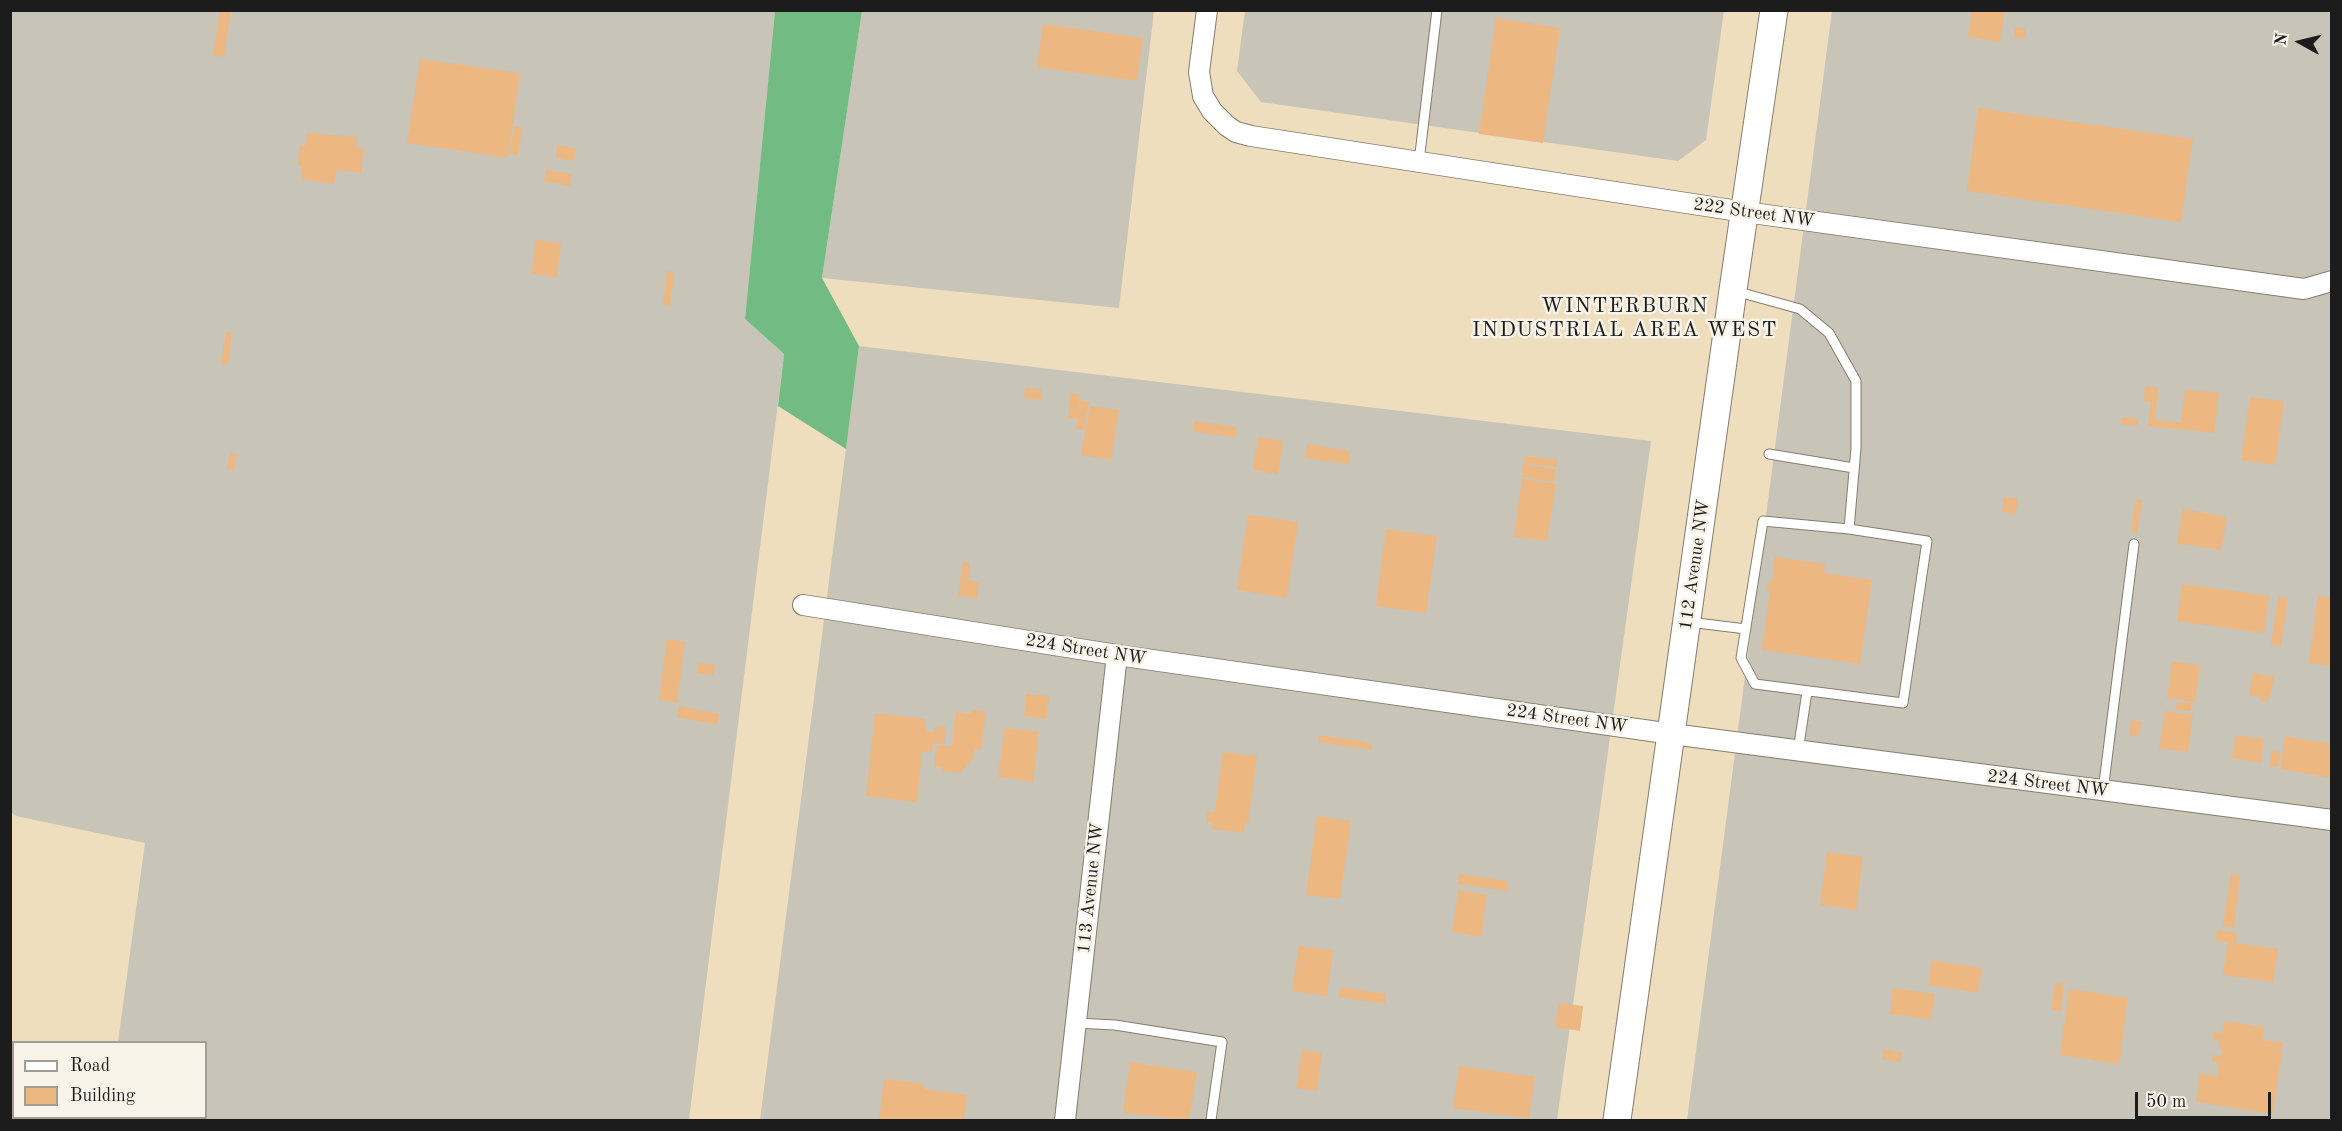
<!DOCTYPE html>
<html>
<head>
<meta charset="utf-8">
<style>
  body { margin:0 }
  #map { position:relative; width:2342px; height:1131px; overflow:hidden; background:#eedebe; font-family:"Old Standard TT",serif }
  canvas { display:block }
  .frame { position:absolute; inset:0; border:12px solid #1c1c1c; pointer-events:none }
  .legend { position:absolute; left:12px; top:1041px; width:195px; height:78px; box-sizing:border-box; background:#f7f3e8; border:2px solid #9f9d96; margin:0; padding:8px 10px; list-style:none; font-size:18px; color:#1c1c1c }
  .legend li { display:flex; align-items:center; gap:12px; height:30px }
  .legend b { width:30px; border:2px solid #9f9d96 }
  .north { position:absolute; left:2270px; top:12px; width:60px; height:60px; -webkit-text-stroke:4px #f7f3e8; paint-order:stroke; rotate:278deg; font-size:16px; font-weight:700; line-height:24px; text-align:center; color:#1c1c1c }
  .north::after { content:''; display:block; margin:auto; width:21px; height:27px; background:#1c1c1c; clip-path:polygon(50% 0,100% 100%,50% 72%,0 100%) }
  .scale { position:absolute; left:2135px; top:1092px; width:136px; height:27px; box-sizing:border-box; border:3px solid #1c1c1c; border-top:0; padding-left:8px; font-size:18px; line-height:21px; white-space:nowrap; color:#1c1c1c; -webkit-text-stroke:4px #f7f3e8; paint-order:stroke }
</style>
</head>
<body>
<div id="map">
<canvas width="2342" height="1131"></canvas>
<div class="frame"></div>
<ul class="legend">
<li><b style="height:8px;background:#fff"></b>Road</li>
<li><b style="height:16px;background:#edb781"></b>Building</li>
</ul>
<div class="north">N</div>
<div class="scale">50 m</div>
</div>
<script>
const c = document.querySelector('canvas').getContext('2d');
c.lineJoin = 'round';
function fillPath(path, color) {
  c.fillStyle = color;
  c.fill(path, 'evenodd');
}
function poly(rows) {
  const path = new Path2D();
  for (const r of rows) {
    if (r.length === 3) {
      path.moveTo(r[0] + r[2], r[1]);
      path.arc(r[0], r[1], r[2], 0, 2 * Math.PI);
      continue;
    }
    path.moveTo(r[0], r[1]);
    for (let i = 2; i < r.length; i += 2) path.lineTo(r[i], r[i + 1]);
  }
  return path;
}
function stroke(path, color, width, dash) {
  c.strokeStyle = color;
  c.lineWidth = width;
  c.lineCap = dash ? 'butt' : 'round';
  c.setLineDash(dash || []);
  c.stroke(path);
}
function write(font, color, halo, rows, align = 'center') {
  c.font = font + ' "Old Standard TT",serif';
  c.lineWidth = 5;
  c.setLineDash([]);
  c.textBaseline = 'middle';
  c.strokeStyle = halo;
  c.fillStyle = color;
  for (const [text, x, y, turn = 0] of rows) {
    c.save();
    c.translate(x, y);
    c.rotate((+turn || 0) * Math.PI / 180);
    c.textAlign = isNaN(turn) ? turn : align;
    if (halo) c.strokeText(text, 0, 0);
    c.fillText(text, 0, 0);
    c.restore();
  }
}
const industrial = poly([
  [11,11,775,11,745,319,784,354,689,1120,108,1120,108,1118,206,1118,206,1042,118,1042,145,843,16,816,11,812],
  [862,11,1154,11,1119,308,822,278],
  [1245,11,1724,11,1706,140,1678,161,1261,102,1237,71],
  [1832,11,2331,11,2331,1120,1687,1120],
  [859,346,1651,441,1557,1120,760,1120]
]);
const forest = poly([
  [775,11,862,11,822,278,859,346,846,449,778,406,784,354,745,319]
]);
const building = poly([
  [220,10,231,10,224,57,213,55],
  [1972,10,2005,10,2000,42,1968,37],
  [1496,18,1560,28,1543,143,1479,134],
  [1043,24,1143,38,1137,81,1037,67],
  [2020,33,6],
  [420,59,520,73,508,158,407,143],
  [1978,108,2193,139,2181,222,1967,191],
  [514,126,522,128,518,155,510,154],
  [307,133,357,137,356,147,364,148,361,173,336,170,334,184,301,179,302,166,298,165,300,145,306,146],
  [557,145,576,148,574,161,556,158],
  [546,170,572,174,570,186,544,181],
  [536,240,561,243,557,277,531,274],
  [667,271,674,272,670,306,663,305],
  [226,332,232,332,228,365,221,364],
  [2145,386,2158,388,2155,420,2181,423,2185,390,2219,393,2214,433,2148,426,2151,402,2144,402],
  [1025,388,1041,389,1041,400,1024,398],
  [1071,393,1080,394,1077,419,1068,418],
  [2250,397,2284,401,2275,465,2241,460],
  [1080,400,1089,402,1084,430,1076,429],
  [1090,406,1119,410,1111,460,1081,455],
  [2122,417,2138,419,2138,426,2121,424],
  [1194,421,1236,427,1235,437,1193,432],
  [1258,437,1283,441,1278,474,1253,470],
  [1307,444,1350,451,1349,464,1305,458],
  [230,453,237,454,234,470,227,469],
  [1525,456,1557,460,1557,467,1524,463],
  [1523,464,1556,469,1554,482,1522,477],
  [1522,479,1556,484,1547,541,1514,537],
  [2004,497,2018,499,2015,515,2002,511],
  [2136,499,2142,500,2137,533,2131,532],
  [2183,509,2227,517,2221,550,2177,543],
  [1248,515,1298,522,1287,598,1237,590],
  [1386,529,1437,536,1426,613,1376,606],
  [1775,557,1825,564,1824,573,1872,580,1860,664,1762,650,1770,591,1767,591,1769,581,1772,581],
  [963,562,970,563,968,580,979,582,977,598,958,596],
  [2182,584,2269,596,2264,633,2177,621],
  [2318,596,2332,598,2332,666,2309,663],
  [2278,597,2288,598,2281,646,2271,645],
  [667,639,685,642,677,703,659,700],
  [2172,661,2200,665,2195,702,2167,698],
  [698,663,715,665,714,675,697,673],
  [2253,673,2274,677,2270,698,2268,698,2268,702,2260,701,2261,697,2249,695],
  [1026,694,1049,696,1046,719,1024,716],
  [2177,702,2191,703,2191,711,2176,710],
  [679,706,719,714,717,725,677,717],
  [972,710,986,712,981,750,974,749,973,759,960,773,941,771,941,767,934,766,937,746,952,746,956,712,971,714],
  [2165,711,2193,715,2188,752,2159,748],
  [875,713,926,719,925,731,935,732,935,726,946,727,944,744,933,743,932,752,922,751,917,802,866,796],
  [2131,720,2141,722,2139,736,2129,735],
  [1005,728,1039,732,1033,782,998,777],
  [1319,735,1363,741,1363,743,1372,744,1371,750,1318,742],
  [2236,735,2264,739,2261,763,2232,758],
  [2285,736,2332,744,2332,778,2280,769],
  [2272,751,2280,752,2278,767,2270,766],
  [1223,752,1257,756,1248,823,1245,823,1244,833,1212,829,1213,823,1206,822,1208,811,1215,812],
  [1317,816,1351,821,1340,899,1306,895],
  [1827,852,1863,857,1856,910,1820,905],
  [1459,874,1508,881,1507,891,1457,884],
  [2231,874,2240,875,2234,928,2223,926],
  [1458,890,1487,895,1481,937,1452,932],
  [2217,930,2237,933,2236,943,2278,949,2273,982,2223,975,2228,942,2216,941],
  [1299,946,1333,950,1327,996,1292,991],
  [1932,960,1982,968,1978,993,1928,985],
  [2055,983,2064,984,2061,1011,2051,1010],
  [1341,987,1386,994,1385,1004,1339,997],
  [1893,988,1935,994,1931,1019,1890,1014],
  [2069,989,2128,998,2119,1064,2060,1055],
  [1559,1003,1583,1006,1580,1031,1555,1027],
  [2225,1021,2264,1027,2263,1040,2283,1043,2273,1114,2196,1102,2200,1073,2217,1076,2219,1063,2212,1062,2213,1055,2221,1056,2222,1049,2219,1049,2220,1041,2213,1040,2214,1032,2223,1033],
  [1884,1049,1902,1053,1900,1062,1882,1059],
  [1302,1050,1322,1053,1317,1091,1296,1088],
  [1130,1062,1197,1072,1189,1120,1123,1113],
  [1459,1066,1535,1077,1529,1118,1453,1108],
  [884,1079,924,1084,924,1089,967,1095,964,1120,879,1120]
]);
const lane = poly([
  [1419,162,1437,10],
  [1735,291,1800,309,1829,333,1856,381,1856,448,1849,529,1763,521,1741,658,1755,684,1903,703,1927,541,1849,529],
  [1769,454,1854,468],
  [1689,622,1746,629],
  [1798,751,1807,692],
  [2103,791,2134,544],
  [1076,1023,1115,1025,1222,1042,1211,1120]
]);
const street = poly([
  [1207,10,1199,72,1203,96,1212,111,1227,126,1236,132,1251,136,1745,212,2304,289,2332,281],
  [803,605,1117,655,1672,734,2332,820],
  [1065,1120,1117,655]
]);
const secondary = poly([
  [1617,1120,1733,290,1774,10]
]);
const streetNames = [
  ["222 Street NW",1754,213,8],
  ["112 Avenue NW",1695,565,-82],
  ["224 Street NW",1086,650,9],
  ["224 Street NW",1567,719,8],
  ["224 Street NW",2048,784,7],
  ["113 Avenue NW",1091,888,-84]
];
const quarterNames = [
  ["WINTERBURN",1625,306],
  ["INDUSTRIAL AREA WEST",1625,330]
];
fillPath(industrial, '#c8c4b8');
fillPath(forest, '#72bc84');
fillPath(building, '#edb781');
stroke(lane, '#857d6d', 11);
stroke(street, '#857d6d', 22);
stroke(secondary, '#857d6d', 29);
stroke(lane, '#fff', 9);
stroke(street, '#fff', 20);
stroke(secondary, '#fff', 27);
write('18px', '#1c1c1c', '#f7f3e8', streetNames);
c.letterSpacing = '1.5px';
write('21px', '#1c1c1c', '#f7f3e8', quarterNames);
c.letterSpacing = '0px';
</script>
</body>
</html>
